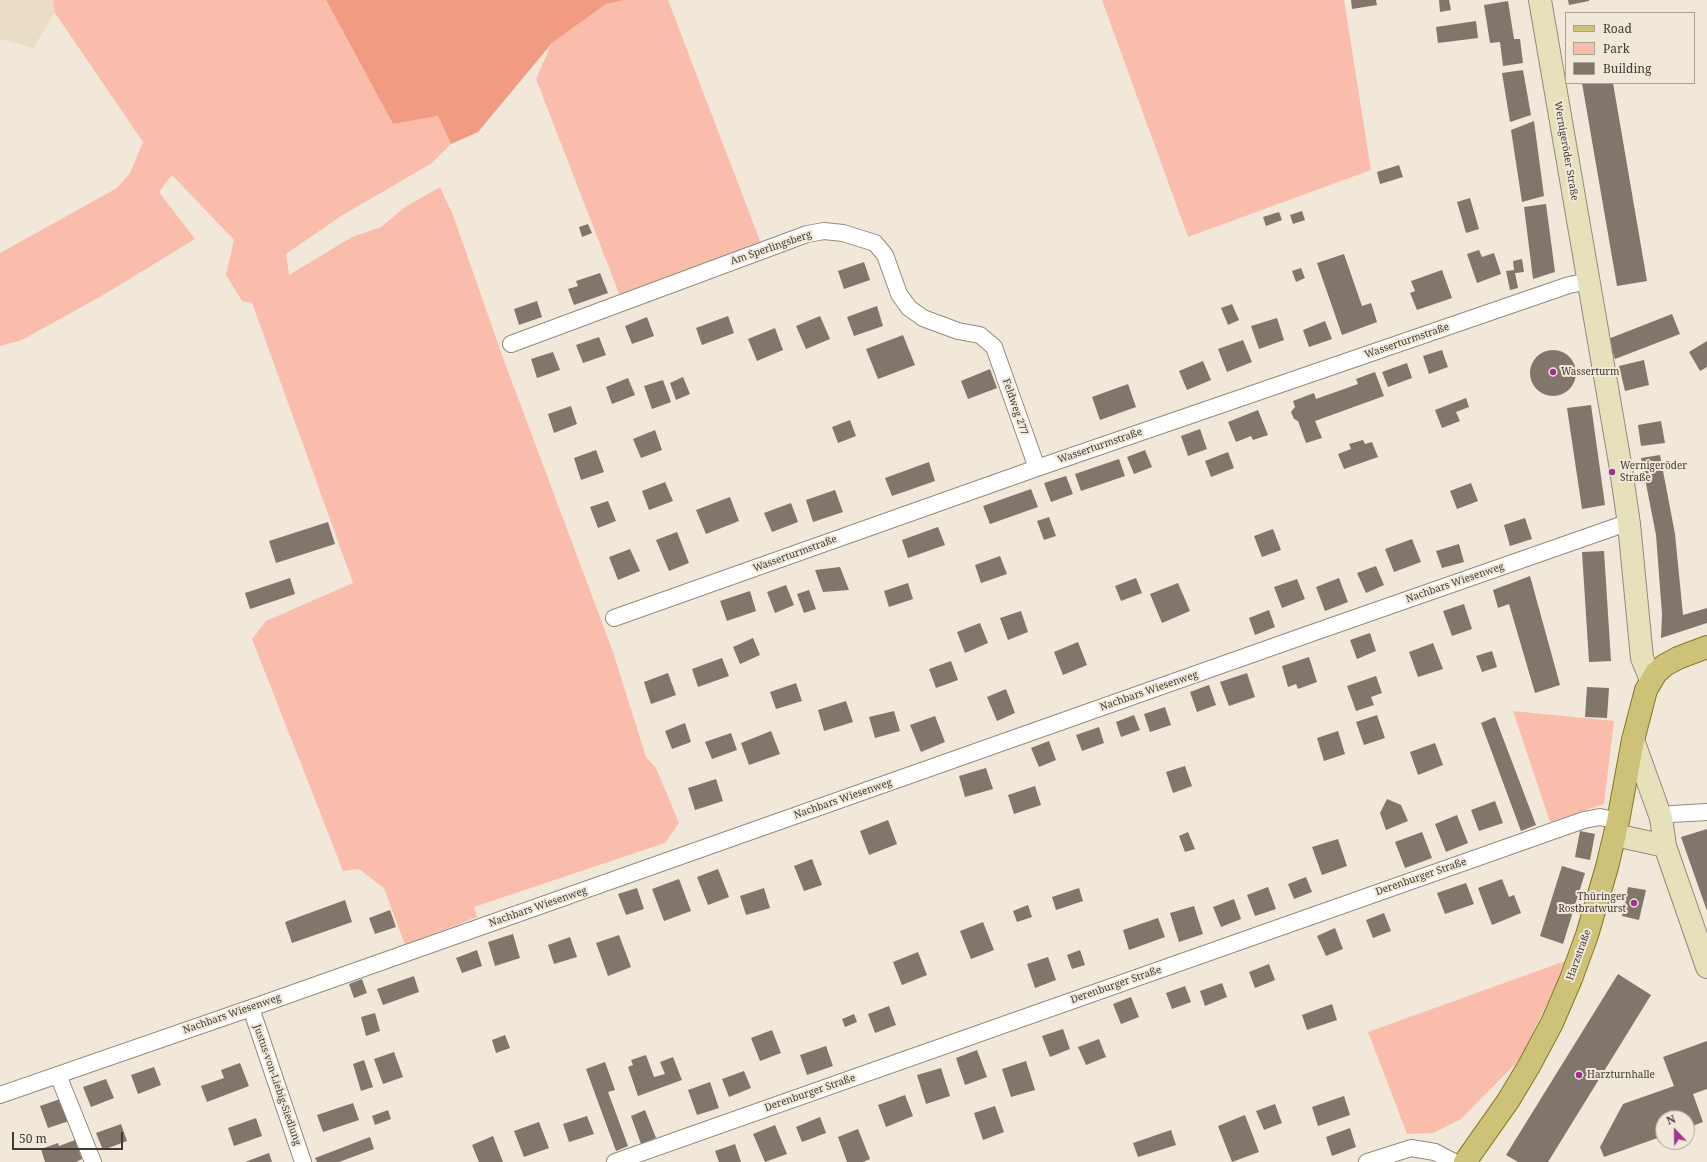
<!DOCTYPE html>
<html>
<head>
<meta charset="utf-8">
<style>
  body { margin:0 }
  #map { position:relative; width:1707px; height:1162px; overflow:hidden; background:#f1e8d9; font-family:"Noto Serif",serif }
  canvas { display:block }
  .legend { position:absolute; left:1565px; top:12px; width:130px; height:72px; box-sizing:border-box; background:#f1e8d9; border:1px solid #a9a297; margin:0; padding:5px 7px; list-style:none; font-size:12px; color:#3e3a34 }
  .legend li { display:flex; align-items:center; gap:8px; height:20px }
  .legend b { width:20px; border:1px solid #a9a297 }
  .north { position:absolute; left:1655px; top:1110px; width:40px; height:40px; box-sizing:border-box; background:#f1e8d9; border:1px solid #a9a297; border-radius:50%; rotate:338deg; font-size:11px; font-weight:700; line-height:16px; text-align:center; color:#3e3a34 }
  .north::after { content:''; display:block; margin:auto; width:14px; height:18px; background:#a03290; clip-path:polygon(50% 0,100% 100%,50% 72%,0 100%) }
  .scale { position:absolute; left:12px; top:1132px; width:111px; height:18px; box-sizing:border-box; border:2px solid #3e3a34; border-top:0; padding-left:5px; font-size:12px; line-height:14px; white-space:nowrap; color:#3e3a34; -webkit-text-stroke:3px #f1e8d9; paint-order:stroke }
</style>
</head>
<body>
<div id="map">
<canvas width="1707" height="1162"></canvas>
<ul class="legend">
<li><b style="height:5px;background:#cdc277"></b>Road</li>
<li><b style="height:11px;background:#fbbdab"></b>Park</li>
<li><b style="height:11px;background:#82756b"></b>Building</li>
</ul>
<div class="north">N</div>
<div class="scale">50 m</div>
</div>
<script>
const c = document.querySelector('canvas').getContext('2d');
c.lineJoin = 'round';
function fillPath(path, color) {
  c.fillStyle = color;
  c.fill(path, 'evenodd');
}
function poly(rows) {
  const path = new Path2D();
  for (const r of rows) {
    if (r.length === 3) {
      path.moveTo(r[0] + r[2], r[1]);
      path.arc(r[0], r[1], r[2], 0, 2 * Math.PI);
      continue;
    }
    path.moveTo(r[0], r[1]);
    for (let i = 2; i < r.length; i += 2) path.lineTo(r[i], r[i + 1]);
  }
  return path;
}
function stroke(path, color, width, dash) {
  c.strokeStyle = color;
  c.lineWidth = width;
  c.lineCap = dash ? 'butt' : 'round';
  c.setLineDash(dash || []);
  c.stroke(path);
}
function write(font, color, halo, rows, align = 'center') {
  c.font = font + ' "Noto Serif",serif';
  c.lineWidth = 4;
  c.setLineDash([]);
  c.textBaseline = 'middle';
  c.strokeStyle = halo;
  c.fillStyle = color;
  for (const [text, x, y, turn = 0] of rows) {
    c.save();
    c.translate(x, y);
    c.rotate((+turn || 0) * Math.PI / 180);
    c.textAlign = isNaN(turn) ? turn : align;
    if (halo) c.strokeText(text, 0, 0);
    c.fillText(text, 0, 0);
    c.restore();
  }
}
const built = poly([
  [0,0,53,0,55,13,33,48,0,39]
]);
const green = poly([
  [53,0,326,0,393,124,438,116,451,144,432,163,341,216,286,254,289,275,352,237,381,227,405,207,440,187,453,215,502,355,613,652,646,757,656,768,679,823,665,843,474,907,477,917,405,945,384,888,359,869,343,871,252,639,266,621,353,583,252,303,242,301,226,275,234,240,172,175,159,192,195,239,105,294,22,340,0,346,0,253,117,188,130,173,143,142,55,13],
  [624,0,668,0,762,246,620,296,536,79,552,43,606,4],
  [1102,0,1344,0,1371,170,1188,237],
  [1513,711,1614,721,1604,804,1550,822],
  [1568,960,1520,1059,1461,1119,1433,1133,1407,1134,1368,1032]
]);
const forest = poly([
  [326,0,624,0,606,4,552,43,478,132,451,144,438,116,393,124]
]);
const building = poly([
  [1351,0,1376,0,1377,5,1352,9],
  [1439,0,1449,0,1451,10,1440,12],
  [1568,0,1589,0,1589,1,1569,5],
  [1508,1,1514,39,1520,39,1523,63,1503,66,1500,42,1490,43,1484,5],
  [1476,21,1478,38,1438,43,1436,27],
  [1523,70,1531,115,1510,122,1502,73],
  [1582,83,1613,83,1647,281,1617,286],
  [1534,121,1544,196,1522,202,1511,130],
  [1399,165,1403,177,1380,184,1377,172],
  [1470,198,1479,229,1466,233,1457,202],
  [1546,204,1555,272,1533,279,1524,207],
  [1302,211,1305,220,1293,224,1290,215],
  [1279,212,1282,220,1266,226,1263,217],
  [588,224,592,233,582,237,579,227],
  [1479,250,1482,257,1494,253,1501,274,1477,283,1467,254],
  [1344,254,1362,306,1371,303,1377,322,1342,335,1317,263],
  [1522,259,1524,272,1515,273,1518,288,1510,290,1506,271,1514,270,1513,261],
  [864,262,870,280,844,289,838,271],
  [1301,268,1305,278,1296,282,1292,271],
  [1442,270,1452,298,1417,310,1410,293,1415,291,1411,281],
  [600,273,608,293,574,305,568,289,578,286,576,281],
  [537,301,542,317,519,325,514,309],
  [1232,304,1239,320,1228,325,1221,308],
  [877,306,883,326,854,336,847,317],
  [1672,314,1680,334,1615,359,1608,339],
  [728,316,734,333,702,345,696,328],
  [820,316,830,339,806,349,796,326],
  [647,317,654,336,632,344,625,326],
  [1277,318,1284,340,1259,349,1251,326],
  [1325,321,1332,339,1309,347,1303,330],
  [775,328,783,350,757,361,748,339],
  [903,335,915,365,878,379,866,349],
  [599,337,606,355,583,363,576,345],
  [1243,340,1252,362,1227,372,1218,349],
  [1707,341,1707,367,1700,371,1689,352],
  [1442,350,1448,367,1429,374,1423,356],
  [1553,373,23],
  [553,352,560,370,537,378,531,359],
  [1644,360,1649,385,1625,391,1619,366],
  [1203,361,1211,380,1187,390,1179,371],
  [1407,363,1412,378,1388,387,1382,372],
  [990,369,997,388,968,399,961,381],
  [1375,372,1384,396,1315,421,1322,438,1306,443,1298,421,1294,419,1291,412,1295,407,1293,401,1314,393,1316,399,1358,384,1356,379],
  [683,377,690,394,676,400,670,383],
  [628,378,635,395,612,404,606,387],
  [663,380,671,402,652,409,644,386],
  [1128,384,1136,407,1100,420,1092,397],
  [1466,398,1469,407,1456,412,1460,421,1442,428,1435,410],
  [1591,405,1605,505,1582,509,1567,408],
  [571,406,577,424,554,433,548,414],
  [1258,410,1268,435,1253,440,1251,436,1236,442,1228,422],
  [850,420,856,436,838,443,832,427],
  [1661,421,1665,443,1641,446,1638,425],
  [1200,429,1207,449,1188,456,1181,436],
  [655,430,662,450,641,458,633,439],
  [1363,440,1365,444,1372,442,1378,457,1344,469,1338,454,1351,449,1349,444],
  [596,450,604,472,581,480,574,458],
  [1145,450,1152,467,1134,474,1127,457],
  [1228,452,1234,468,1211,477,1205,461],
  [1660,455,1675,534,1683,615,1707,608,1707,623,1661,638,1662,614,1656,535,1641,458],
  [1119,459,1125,476,1081,491,1075,474],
  [929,462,935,481,892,496,885,478],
  [1066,476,1073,494,1051,502,1044,483],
  [665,482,673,501,649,510,642,491],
  [1471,483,1478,501,1457,509,1450,491],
  [1031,489,1038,507,990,524,983,506],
  [835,490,843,512,813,522,806,500],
  [730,497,739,521,706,534,696,510],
  [608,501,616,521,598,528,590,507],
  [791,503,798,522,772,532,764,513],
  [1049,517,1056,536,1044,540,1037,521],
  [1525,518,1532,539,1510,546,1504,525],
  [328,522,335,544,276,563,269,541],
  [938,527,945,545,908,558,902,540],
  [1273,529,1281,550,1262,557,1254,536],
  [677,532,689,563,669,571,656,540],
  [1412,539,1421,562,1394,572,1385,549],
  [1459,544,1464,562,1442,568,1436,551],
  [630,549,640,571,618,580,609,557],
  [1604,551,1611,661,1589,662,1582,552],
  [1000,556,1007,574,981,583,975,565],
  [1376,566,1384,585,1366,593,1357,573],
  [840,567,849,590,823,592,815,570],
  [1530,576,1560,685,1535,693,1509,604,1498,608,1493,590],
  [290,578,295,594,250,609,245,593],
  [1136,578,1142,593,1121,601,1115,586],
  [1339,578,1348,602,1325,611,1316,587],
  [1297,579,1305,599,1282,608,1274,587],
  [908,583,913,599,889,607,884,591],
  [1178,583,1190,611,1162,623,1150,594],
  [786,585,794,605,775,613,767,592],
  [809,590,816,609,804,613,797,594],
  [750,591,756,611,727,621,720,601],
  [1464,604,1472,629,1452,636,1443,611],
  [1269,610,1275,627,1255,635,1249,618],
  [1021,611,1028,632,1008,640,1000,618],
  [980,623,988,643,965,653,957,632],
  [1370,633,1376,651,1357,659,1350,640],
  [753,638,760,655,740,664,733,647],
  [1078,642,1087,665,1063,675,1054,652],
  [1433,643,1443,669,1418,677,1409,652],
  [1492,651,1497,667,1482,672,1476,656],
  [1309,657,1317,682,1298,689,1296,684,1288,687,1282,666],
  [722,658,729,676,698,687,692,669],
  [951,661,958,680,936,688,929,669],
  [668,673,676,695,651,704,644,682],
  [1247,673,1255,697,1229,706,1220,682],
  [1376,676,1382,693,1371,697,1374,705,1356,711,1347,686],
  [796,683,802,701,776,709,770,692],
  [1209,685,1216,705,1197,712,1190,692],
  [1587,687,1609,688,1607,718,1585,717],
  [1006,689,1015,713,997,721,987,697],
  [846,701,853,722,824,731,818,710],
  [1165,707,1171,725,1150,732,1144,714],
  [894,711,900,731,875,738,869,717],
  [1134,715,1140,730,1121,737,1116,722],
  [1377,715,1385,738,1364,745,1356,722],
  [935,716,945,742,921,752,910,725],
  [1495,717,1536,825,1521,831,1481,723],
  [685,723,691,742,672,749,665,731],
  [1099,727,1104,743,1082,751,1076,735],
  [771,731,780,754,749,765,741,743],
  [1338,731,1345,754,1324,761,1317,738],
  [731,733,737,750,712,759,705,742],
  [1049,741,1056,760,1039,767,1031,748],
  [1435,743,1443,765,1418,775,1410,752],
  [1185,766,1192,786,1173,793,1166,772],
  [986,768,993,789,965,797,959,776],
  [716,779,723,801,695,810,688,788],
  [1035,786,1041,805,1014,814,1008,795],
  [1387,799,1401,805,1408,821,1386,830,1380,813],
  [1495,801,1503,823,1479,831,1471,810],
  [1457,815,1468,843,1446,852,1435,824],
  [888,820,897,844,869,855,860,831],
  [1707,829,1707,911,1681,837],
  [1580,831,1595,834,1590,860,1575,857],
  [1188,832,1195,849,1185,852,1179,836],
  [1422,832,1432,858,1405,868,1395,842],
  [1338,839,1347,866,1322,875,1312,847],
  [812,859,822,885,804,891,794,866],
  [1562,866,1585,873,1563,944,1540,936],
  [718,869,729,897,708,905,697,877],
  [1306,877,1312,892,1294,899,1288,884],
  [679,879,691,911,664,921,652,889],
  [1502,879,1509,897,1514,895,1521,913,1492,925,1478,888],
  [1466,883,1474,904,1445,914,1437,893],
  [1268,887,1276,909,1255,916,1247,895],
  [1628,887,1646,890,1639,920,1622,916],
  [637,888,644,909,626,915,618,894],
  [764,888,770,908,746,915,740,896],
  [1079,888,1083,901,1056,910,1052,897],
  [1234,899,1241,919,1221,927,1213,907],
  [345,900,352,922,292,943,285,922],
  [1028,905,1032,917,1017,922,1013,911],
  [1194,906,1203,934,1179,942,1170,913],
  [390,910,396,927,375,934,369,918],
  [1384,913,1391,931,1373,938,1366,920],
  [1158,918,1165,937,1129,950,1123,930],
  [983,922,994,950,971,959,960,931],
  [1335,928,1343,949,1326,956,1317,936],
  [513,934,520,958,495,966,488,942],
  [619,935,631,967,608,976,596,943],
  [570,937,577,957,554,964,548,945],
  [477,950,482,966,462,973,456,958],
  [1080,950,1085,965,1072,969,1067,955],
  [918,952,927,975,902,985,893,962],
  [1048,957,1056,980,1035,988,1027,964],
  [1269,964,1275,980,1255,988,1249,972],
  [1618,974,1651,995,1548,1162,1518,1162,1506,1155],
  [414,976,419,992,383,1005,377,989],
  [362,979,367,993,354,998,349,984],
  [1222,983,1227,997,1205,1006,1200,991],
  [1185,986,1191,1002,1172,1009,1166,993],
  [1131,997,1139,1017,1121,1024,1113,1004],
  [1332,1004,1337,1020,1307,1030,1302,1015],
  [889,1006,896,1025,875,1033,868,1014],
  [375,1013,380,1031,366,1036,361,1017],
  [854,1014,857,1022,845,1027,842,1019],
  [1063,1029,1070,1049,1050,1057,1042,1036],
  [772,1030,781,1053,760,1061,751,1038],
  [505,1035,510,1048,496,1053,492,1040],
  [1099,1039,1106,1057,1086,1065,1078,1047],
  [1707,1041,1707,1089,1693,1094,1703,1122,1687,1128,1687,1118,1663,1118,1663,1136,1604,1157,1600,1147,1623,1104,1674,1086,1663,1057],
  [826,1046,833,1066,807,1075,800,1055],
  [977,1050,987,1077,965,1085,956,1058],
  [394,1052,403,1077,383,1084,374,1059],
  [646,1055,654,1077,665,1074,660,1062,673,1057,682,1080,638,1096,628,1067,633,1065,631,1060],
  [364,1060,373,1087,361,1091,353,1064],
  [1026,1061,1035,1090,1011,1097,1002,1069],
  [605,1062,615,1090,608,1092,628,1146,616,1151,586,1069],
  [240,1063,249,1086,207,1102,201,1086,224,1078,221,1070],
  [154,1067,161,1085,138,1094,131,1075],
  [941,1068,950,1096,926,1104,917,1075],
  [744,1071,751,1088,729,1097,722,1079],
  [106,1079,114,1098,91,1107,83,1087],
  [710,1082,719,1108,697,1115,688,1090],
  [905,1095,913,1116,886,1127,878,1105],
  [1344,1096,1350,1115,1318,1126,1312,1107],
  [60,1099,69,1121,48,1128,40,1106],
  [353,1103,359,1120,323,1132,317,1115],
  [1275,1104,1282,1123,1264,1130,1256,1111],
  [995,1106,1004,1132,983,1140,974,1113],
  [388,1110,391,1119,375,1125,372,1116],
  [645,1110,656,1138,641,1144,631,1116],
  [1245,1115,1259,1152,1232,1162,1218,1126],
  [587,1116,594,1134,569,1142,563,1124],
  [820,1117,826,1133,802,1142,796,1127],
  [256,1118,262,1136,234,1146,228,1128],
  [539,1122,549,1148,524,1157,514,1131],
  [121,1124,127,1141,103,1150,96,1133],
  [775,1125,787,1154,765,1162,753,1134],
  [1350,1128,1356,1147,1332,1156,1326,1137],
  [858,1129,870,1159,863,1162,847,1162,838,1137],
  [1171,1130,1176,1145,1138,1157,1133,1143],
  [493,1136,503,1162,479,1162,472,1145],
  [370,1137,374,1149,339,1162,317,1162,315,1158],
  [75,1140,82,1159,76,1162,45,1162,41,1149,58,1143,59,1146],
  [735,1144,741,1162,719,1162,715,1151],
  [269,1153,272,1162,245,1162]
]);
const street = poly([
  [511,344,807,234,824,231,843,233,875,243,885,255,899,294,909,308,923,318,958,331,980,335,994,347,1037,468],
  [614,618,1037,468,1569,285,1589,281],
  [1661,818,1672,814,1707,812],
  [251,1008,303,1162],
  [58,1075,93,1162],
  [0,1095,251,1008,1312,633,1621,525,1629,524],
  [615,1162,1584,820,1600,817,1618,821],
  [1367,1162,1411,1148,1435,1152,1454,1162]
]);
const secondary = poly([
  [1540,0,1620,463,1629,524,1642,658,1651,680],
  [1633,740,1661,818,1665,846,1707,967],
  [1615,835,1665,846]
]);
const primary = poly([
  [1465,1162,1508,1101,1529,1066,1552,1023,1571,979,1587,935,1607,867,1618,821,1633,740,1646,690,1656,673,1665,665,1678,658,1707,647]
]);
const markers = [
  [1553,372,4,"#a03290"],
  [1612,472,4,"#a03290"],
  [1634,903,4,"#a03290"],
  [1579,1075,4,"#a03290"]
];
const streetNames = [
  ["Wernigeröder Straße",1566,151,80],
  ["Am Sperlingsberg",771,248,-19],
  ["Wasserturmstraße",1407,341,-19],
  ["Feldweg 277",1015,407,71],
  ["Wasserturmstraße",1100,446,-19],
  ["Wasserturmstraße",795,554,-20],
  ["Nachbars Wiesenweg",1455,583,-19],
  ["Nachbars Wiesenweg",1149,691,-19],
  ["Nachbars Wiesenweg",843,799,-19],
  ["Derenburger Straße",1421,877,-19],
  ["Nachbars Wiesenweg",538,907,-19],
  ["Harzstraße",1579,955,-70],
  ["Derenburger Straße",1116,985,-19],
  ["Nachbars Wiesenweg",232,1014,-19],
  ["Justus-von-Liebig-Siedlung",277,1085,71],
  ["Derenburger Straße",810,1093,-19]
];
const poiNames = [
  ["Wasserturm",1561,372],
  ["Wernigeröder",1620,466],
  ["Straße",1620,478],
  ["Thüringer",1626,897,"right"],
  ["Rostbratwurst",1626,909,"right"],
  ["Harzturnhalle",1587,1075]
];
fillPath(built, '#eaddc8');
fillPath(green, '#fbbdab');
fillPath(forest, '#f09b82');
fillPath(building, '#82756b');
stroke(street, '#938a7d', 18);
stroke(secondary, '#938a7d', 24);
stroke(primary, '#867824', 24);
stroke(street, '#fff', 16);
stroke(secondary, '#e6e1bb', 22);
stroke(primary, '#cdc277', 22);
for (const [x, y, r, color] of markers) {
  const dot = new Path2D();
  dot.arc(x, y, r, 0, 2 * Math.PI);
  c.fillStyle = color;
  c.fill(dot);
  stroke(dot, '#f1e8d9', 1.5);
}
write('10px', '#3e3a34', '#f1e8d9', streetNames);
write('10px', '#3e3a34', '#f1e8d9', poiNames, 'left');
</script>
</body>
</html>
